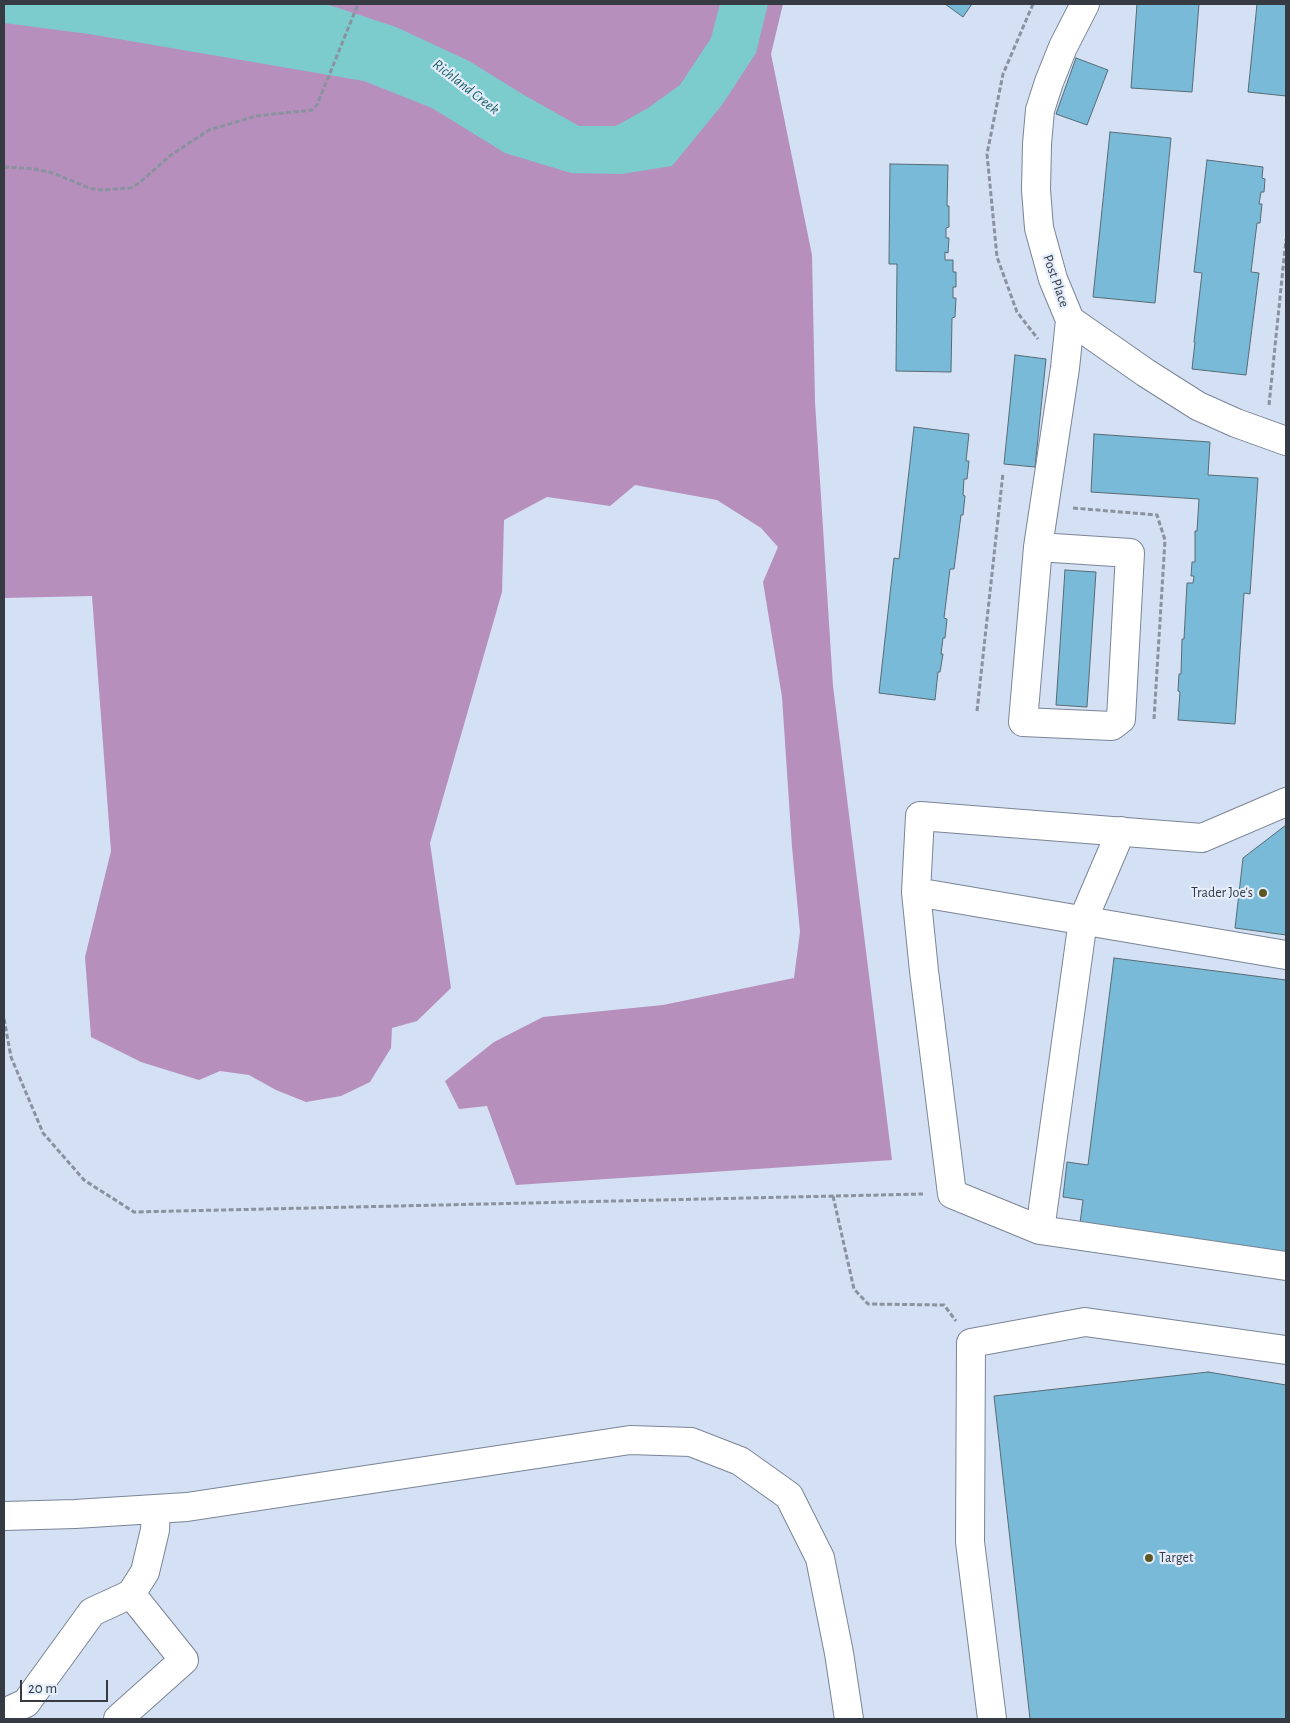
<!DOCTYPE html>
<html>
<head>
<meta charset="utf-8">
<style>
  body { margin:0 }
  #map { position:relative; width:1290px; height:1723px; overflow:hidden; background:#d4e0f3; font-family:"Alegreya Sans",sans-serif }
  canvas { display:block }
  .frame { position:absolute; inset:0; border:5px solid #363b43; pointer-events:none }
  .scale { position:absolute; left:20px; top:1680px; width:88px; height:22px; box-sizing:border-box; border:2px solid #363b43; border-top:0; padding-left:6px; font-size:15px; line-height:18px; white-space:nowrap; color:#363b43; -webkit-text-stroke:4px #e3edfc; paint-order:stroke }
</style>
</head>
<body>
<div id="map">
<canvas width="1290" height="1723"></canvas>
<div class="frame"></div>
<div class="scale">20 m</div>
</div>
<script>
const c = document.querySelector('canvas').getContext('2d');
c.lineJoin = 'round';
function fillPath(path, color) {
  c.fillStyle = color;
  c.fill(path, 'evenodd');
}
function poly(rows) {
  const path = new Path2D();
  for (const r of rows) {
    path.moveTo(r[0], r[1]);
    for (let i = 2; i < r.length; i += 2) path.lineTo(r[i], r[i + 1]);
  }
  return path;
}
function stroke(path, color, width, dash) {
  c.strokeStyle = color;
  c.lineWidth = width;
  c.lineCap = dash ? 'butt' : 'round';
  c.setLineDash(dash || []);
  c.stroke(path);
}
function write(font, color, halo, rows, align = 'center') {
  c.font = font + ' "Alegreya Sans",sans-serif';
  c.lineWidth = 4.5;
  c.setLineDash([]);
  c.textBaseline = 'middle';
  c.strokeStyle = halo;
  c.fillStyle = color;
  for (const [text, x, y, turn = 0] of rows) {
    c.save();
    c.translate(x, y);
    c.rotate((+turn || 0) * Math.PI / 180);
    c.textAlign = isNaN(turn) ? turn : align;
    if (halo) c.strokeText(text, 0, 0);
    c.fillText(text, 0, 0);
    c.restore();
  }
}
const forest = poly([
  [4,4,783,4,771,54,812,255,815,402,833,686,892,1160,516,1185,487,1106,459,1109,445,1081,494,1042,543,1017,663,1005,794,978,800,932,792,847,782,697,763,582,778,547,761,528,717,500,635,485,610,506,547,497,504,520,502,592,430,843,451,988,417,1021,392,1028,391,1048,370,1082,341,1096,306,1102,276,1090,249,1075,220,1071,199,1080,141,1062,91,1037,85,957,111,851,92,596,4,598]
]);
const water = poly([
  [4,4,326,4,396,27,469,61,524,95,579,126,616,126,648,108,680,85,711,38,720,4,768,4,756,53,722,105,672,166,621,174,571,173,505,153,432,108,364,81,89,34,4,23]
]);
const building = poly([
  [945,4,972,4,963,17,945,4],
  [1137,4,1199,4,1192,92,1131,88,1137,4],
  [1257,4,1286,4,1286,96,1248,92,1257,4],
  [1076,58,1108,70,1087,125,1056,114,1076,58],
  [1110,132,1171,138,1155,303,1093,297,1110,132],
  [1207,160,1263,167,1262,178,1265,179,1264,192,1261,192,1259,204,1262,204,1260,223,1257,223,1251,272,1259,273,1246,375,1192,369,1195,342,1194,342,1202,273,1194,272,1207,160],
  [890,164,948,165,947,206,949,206,949,227,946,228,946,238,949,238,948,253,945,252,945,260,953,260,953,272,956,272,956,287,953,287,953,298,956,298,955,317,952,318,951,372,896,371,897,264,889,264,890,164],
  [1015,355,1046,359,1035,467,1004,464,1015,355],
  [914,427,969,434,966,461,969,461,967,479,964,479,963,495,965,496,963,515,961,515,954,569,950,569,944,618,947,619,945,638,943,638,941,654,943,654,940,672,938,672,935,700,879,693,894,558,899,559,914,427],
  [1094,434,1210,442,1208,475,1258,478,1250,594,1244,593,1235,724,1178,720,1180,692,1178,691,1179,674,1181,674,1182,639,1184,639,1187,583,1193,583,1194,576,1191,576,1192,562,1195,562,1195,531,1197,531,1199,499,1091,492,1094,434],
  [1065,570,1096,572,1087,707,1056,705,1065,570],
  [1286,825,1286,935,1235,928,1243,858,1286,825],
  [1114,958,1286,980,1286,1257,1079,1231,1083,1200,1063,1197,1067,1162,1088,1165,1114,958],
  [1208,1372,1286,1385,1286,1719,1030,1719,994,1396,1208,1372]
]);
const path = poly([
  [1033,4,1003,74,987,154,997,257,1017,312,1038,339],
  [4,167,35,169,53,173,89,188,100,190,131,188,139,183,171,155,209,130,256,116,312,110,317,105,358,4],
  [1269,405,1286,239],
  [1073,508,1157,515,1165,540,1154,719],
  [977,711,1003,473],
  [4,1019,11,1057,43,1133,84,1180,134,1212,923,1194],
  [833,1196,854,1289,868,1304,944,1305,956,1321]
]);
const minor = poly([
  [1085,4,1063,47,1049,82,1040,110,1037,144,1036,190,1039,228,1053,279,1070,320,1146,373,1198,406,1236,423,1286,441],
  [1038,547,1130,553,1121,719,1112,726,1023,722,1038,547,1065,368,1070,320],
  [1286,802,1202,838,920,816,916,892,924,971,952,1194,1040,1230,1286,1266],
  [916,892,1286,955],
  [1040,1230,1083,920,1121,831],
  [4,1516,75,1514,187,1507,630,1440,691,1442,740,1461,789,1496,820,1558,839,1653,849,1719],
  [4,1713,26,1703,92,1612,131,1594],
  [118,1719,184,1660,131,1594,145,1572,155,1530,156,1509],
  [992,1719,970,1542,971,1343,1085,1322,1286,1350]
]);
const markers = [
  [1263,893,5,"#5b5824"],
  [1149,1558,5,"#5b5824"]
];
const streetNames = [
  ["Post Place",1056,281,71]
];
const poiNames = [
  ["Trader Joe's",1253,893],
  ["Target",1159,1558,"left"]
];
const waterNames = [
  ["Richland Creek",466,87,38]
];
fillPath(forest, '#b68fbd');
fillPath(water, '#7cccce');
fillPath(building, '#79bad8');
stroke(building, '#576b75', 1);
stroke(minor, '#7a8596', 30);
stroke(path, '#89929f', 3, [5, 2.5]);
stroke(minor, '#fff', 28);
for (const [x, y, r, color] of markers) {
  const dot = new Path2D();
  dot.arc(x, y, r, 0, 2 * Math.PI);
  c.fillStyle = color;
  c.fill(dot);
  stroke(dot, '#e3edfc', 2);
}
write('14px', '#363b43', '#e3edfc', streetNames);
write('14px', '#363b43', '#e3edfc', poiNames, 'right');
write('italic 15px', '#1c5f61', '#e3edfc', waterNames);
</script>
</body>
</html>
